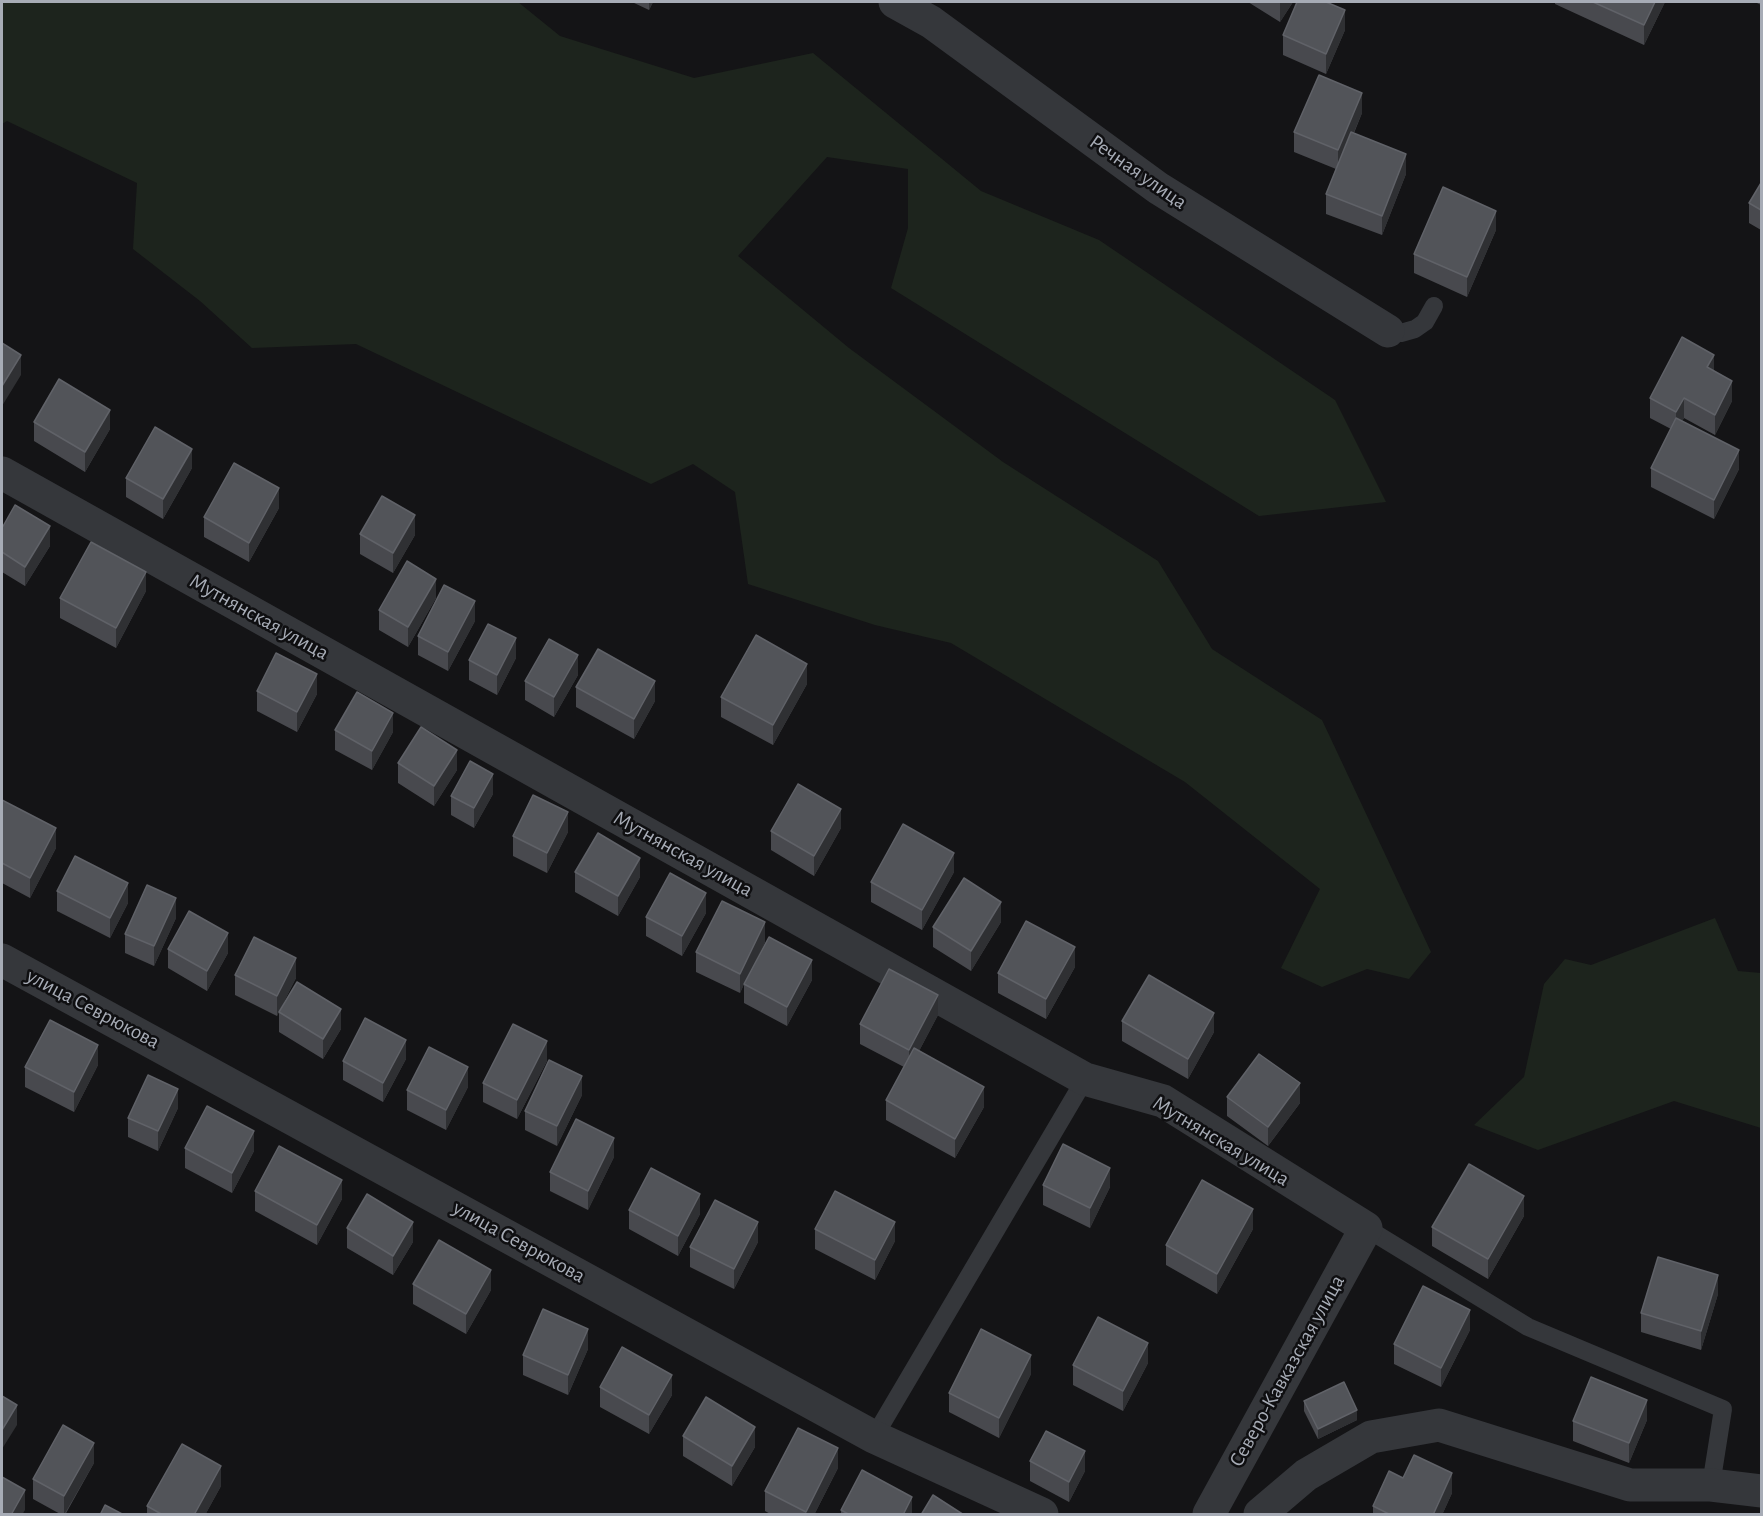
<!DOCTYPE html>
<html>
<head>
<meta charset="utf-8">
<style>
  body { margin:0 }
  #map { position:relative; width:1763px; height:1516px; overflow:hidden; background:#141416; font-family:"Alegreya Sans",sans-serif }
  canvas { display:block }
  .frame { position:absolute; inset:0; border:3px solid #a7acb6; pointer-events:none }
</style>
</head>
<body>
<div id="map">
<canvas width="1763" height="1516"></canvas>
<div class="frame"></div>
</div>
<script>
const c = document.querySelector('canvas').getContext('2d');
c.lineJoin = 'round';
function fillPath(path, color) {
  c.fillStyle = color;
  c.fill(path, 'evenodd');
}
function poly(rows) {
  const path = new Path2D();
  for (const r of rows) {
    path.moveTo(r[0], r[1]);
    for (let i = 2; i < r.length; i += 2) path.lineTo(r[i], r[i + 1]);
  }
  return path;
}
function stroke(path, color, width, dash) {
  c.strokeStyle = color;
  c.lineWidth = width;
  c.lineCap = dash ? 'butt' : 'round';
  c.setLineDash(dash || []);
  c.stroke(path);
}
function write(font, color, halo, rows, align = 'center') {
  c.font = font + ' "Alegreya Sans",sans-serif';
  c.lineWidth = 5;
  c.setLineDash([]);
  c.textBaseline = 'middle';
  c.strokeStyle = halo;
  c.fillStyle = color;
  for (const [text, x, y, turn = 0] of rows) {
    c.save();
    c.translate(x, y);
    c.rotate((+turn || 0) * Math.PI / 180);
    c.textAlign = isNaN(turn) ? turn : align;
    if (halo) c.strokeText(text, 0, 0);
    c.fillText(text, 0, 0);
    c.restore();
  }
}
const green = poly([
  [2,2,518,2,560,36,694,78,813,53,981,191,1099,240,1335,400,1386,502,1259,516,891,288,908,228,908,169,827,157,738,256,849,348,1003,462,1158,561,1212,649,1322,720,1431,952,1409,979,1367,969,1322,987,1281,968,1320,889,1185,782,951,643,875,625,748,584,735,492,693,464,651,484,356,344,252,348,200,301,133,249,137,183,7,121,2,124],
  [1715,918,1738,971,1761,973,1761,1128,1674,1101,1538,1150,1474,1125,1524,1077,1544,984,1565,959,1591,965]
]);
const service = poly([
  [1388,331,1401,333,1415,329,1425,322,1434,306],
  [1366,1228,1528,1327,1723,1409,1711,1485],
  [874,1437,1085,1079]
]);
const minor = poly([
  [895,2,931,22,1158,188,1388,331],
  [2,473,1085,1079,1163,1101,1366,1228,1209,1514],
  [2,960,874,1437,1042,1514],
  [1260,1514,1306,1475,1371,1437,1439,1425,1630,1485,1711,1485,1762,1491]
]);
const wall = poly([
  [632,2,653,2,649,10],
  [1248,2,1293,2,1280,22],
  [1555,2,1665,2,1644,45,1555,4],
  [1755,2,1761,2,1761,5],
  [1345,30,1326,74,1283,55,1283,35],
  [1362,113,1354,133,1406,174,1382,235,1326,214,1326,194,1336,169,1294,152,1294,132],
  [1761,183,1761,230,1749,223,1749,203],
  [1496,230,1467,297,1414,273,1414,254],
  [1714,371,1732,401,1715,435,1684,418,1682,421,1739,469,1714,519,1651,487,1651,468,1671,429,1650,418,1650,398],
  [34,422,110,429,85,472,34,441],
  [192,468,163,519,126,497,126,478],
  [279,508,249,562,204,537,204,517],
  [2,528,50,546,25,586,2,572],
  [360,534,415,535,393,573,360,554],
  [146,591,116,648,60,618,60,598],
  [436,598,408,647,379,630,379,610],
  [475,621,448,671,418,655,418,636],
  [516,658,497,695,469,680,469,660],
  [578,675,554,717,525,700,525,681],
  [807,684,773,745,721,717,721,697],
  [576,687,655,701,634,739,576,707],
  [257,691,317,694,297,732,257,711],
  [335,730,393,732,372,770,335,750],
  [398,763,457,770,434,806,398,783],
  [493,794,474,828,451,815,451,796],
  [2,800,56,848,30,898,2,883],
  [841,828,814,876,771,850,771,831],
  [568,832,547,873,513,856,513,836],
  [575,872,640,877,618,916,575,892],
  [954,872,922,930,871,902,871,882],
  [57,891,128,903,110,938,57,911],
  [706,913,682,956,646,936,646,917],
  [176,918,154,966,125,953,125,934],
  [1001,922,971,971,933,947,933,927],
  [765,942,751,971,812,980,787,1026,744,1003,744,984,740,993,696,972,696,952],
  [168,949,228,953,207,991,168,968],
  [1075,967,1046,1019,998,993,998,973],
  [235,975,296,978,280,1009,341,1029,323,1059,279,1032,279,1012,277,1016,235,995],
  [938,1015,919,1051,984,1107,955,1158,886,1120,886,1100,904,1067,860,1044,860,1024],
  [1122,1021,1214,1032,1188,1079,1122,1041],
  [406,1059,383,1102,343,1080,343,1061],
  [547,1061,517,1119,483,1102,483,1083],
  [98,1065,74,1112,25,1087,25,1067],
  [468,1087,446,1130,407,1110,407,1090],
  [582,1095,557,1146,525,1130,525,1111],
  [1227,1097,1300,1103,1268,1146,1227,1116],
  [178,1108,158,1151,128,1137,128,1118],
  [185,1148,254,1151,232,1193,185,1168],
  [614,1157,588,1210,550,1191,550,1172],
  [1043,1185,1110,1187,1090,1228,1043,1205],
  [255,1191,342,1199,317,1245,255,1211],
  [629,1210,700,1214,678,1256,629,1229],
  [1524,1216,1488,1279,1432,1246,1432,1227],
  [347,1228,413,1242,393,1275,347,1248],
  [815,1229,895,1241,875,1280,815,1249],
  [1253,1229,1217,1294,1166,1265,1166,1245],
  [758,1242,734,1289,690,1267,690,1247],
  [413,1284,491,1290,466,1334,413,1304],
  [1718,1294,1701,1350,1641,1332,1641,1313],
  [1470,1330,1441,1387,1394,1364,1394,1344],
  [588,1349,568,1395,523,1375,523,1355],
  [1148,1363,1123,1411,1073,1385,1073,1365],
  [1031,1374,999,1438,949,1412,949,1393],
  [600,1387,672,1395,649,1434,600,1407],
  [1304,1401,1357,1420,1318,1439,1304,1411],
  [1647,1420,1629,1463,1573,1441,1573,1421],
  [683,1436,755,1447,732,1486,683,1456],
  [1030,1461,1085,1471,1069,1502,1030,1481],
  [94,1463,65,1515,62,1515,33,1499,33,1479],
  [838,1468,814,1515,772,1515,765,1511,765,1491],
  [1403,1478,1452,1493,1442,1515,1373,1515,1373,1506],
  [221,1486,205,1515,147,1515,147,1506],
  [841,1510,912,1515,841,1515]
]);
const shadedWall = poly([
  [649,2,653,2,649,10],
  [1280,2,1293,2,1280,22],
  [1655,2,1665,2,1644,45,1644,25],
  [1345,10,1345,30,1326,74,1326,54],
  [1362,93,1362,113,1338,170,1338,150],
  [1406,154,1406,174,1382,235,1382,216],
  [1496,211,1496,230,1467,297,1467,277],
  [21,355,21,375,2,406,2,386],
  [1714,355,1714,374,1707,367],
  [1732,381,1732,401,1715,435,1715,415],
  [1684,398,1684,418,1676,432,1676,412],
  [110,410,110,429,85,472,85,452],
  [192,449,192,468,163,519,163,499],
  [1739,450,1739,469,1714,519,1714,500],
  [279,488,279,508,249,562,249,543],
  [415,515,415,535,393,573,393,553],
  [50,526,50,546,25,586,25,567],
  [146,572,146,591,116,648,116,628],
  [436,579,436,598,408,647,408,627],
  [475,601,475,621,448,671,448,652],
  [516,638,516,658,497,695,497,675],
  [578,655,578,675,554,717,554,697],
  [807,664,807,684,773,745,773,725],
  [317,674,317,694,297,732,297,712],
  [655,681,655,701,634,739,634,719],
  [393,713,393,732,372,770,372,751],
  [457,750,457,770,434,806,434,786],
  [493,774,493,794,474,828,474,808],
  [841,809,841,828,814,876,814,856],
  [568,812,568,832,547,873,547,853],
  [56,828,56,848,30,898,30,878],
  [954,853,954,872,922,930,922,910],
  [640,858,640,877,618,916,618,896],
  [128,883,128,903,110,938,110,918],
  [706,893,706,913,682,956,682,936],
  [176,898,176,918,154,966,154,946],
  [1001,902,1001,922,971,971,971,951],
  [765,922,765,942,740,993,740,974],
  [228,933,228,953,207,991,207,971],
  [1075,947,1075,967,1046,1019,1046,999],
  [296,958,296,978,277,1016,277,996],
  [812,960,812,980,787,1026,787,1007],
  [938,995,938,1015,909,1070,909,1050],
  [341,1009,341,1029,323,1059,323,1039],
  [1214,1013,1214,1032,1188,1079,1188,1059],
  [406,1040,406,1059,383,1102,383,1083],
  [547,1041,547,1061,517,1119,517,1100],
  [98,1045,98,1065,74,1112,74,1092],
  [468,1067,468,1087,446,1130,446,1110],
  [582,1076,582,1095,557,1146,557,1126],
  [1300,1083,1300,1103,1268,1146,1268,1127],
  [984,1087,984,1107,955,1158,955,1139],
  [178,1089,178,1108,158,1151,158,1131],
  [254,1131,254,1151,232,1193,232,1173],
  [614,1138,614,1157,588,1210,588,1191],
  [1110,1168,1110,1187,1090,1228,1090,1208],
  [342,1180,342,1199,317,1245,317,1225],
  [700,1194,700,1214,678,1256,678,1236],
  [1524,1196,1524,1216,1488,1279,1488,1259],
  [1253,1209,1253,1229,1217,1294,1217,1274],
  [413,1222,413,1242,393,1275,393,1256],
  [758,1222,758,1242,734,1289,734,1269],
  [895,1222,895,1241,875,1280,875,1260],
  [491,1270,491,1290,466,1334,466,1314],
  [1718,1275,1718,1294,1701,1350,1701,1331],
  [1470,1310,1470,1330,1441,1387,1441,1368],
  [588,1329,588,1349,568,1395,568,1375],
  [1148,1343,1148,1363,1123,1411,1123,1391],
  [1031,1355,1031,1374,999,1438,999,1418],
  [672,1375,672,1395,649,1434,649,1415],
  [1647,1400,1647,1420,1629,1463,1629,1443],
  [17,1405,17,1425,2,1449,2,1430],
  [1357,1410,1357,1420,1318,1439,1318,1429],
  [755,1427,755,1447,732,1486,732,1466],
  [94,1443,94,1463,64,1515,64,1496],
  [838,1448,838,1468,814,1515,806,1515,806,1512],
  [1085,1451,1085,1471,1069,1502,1069,1482],
  [221,1466,221,1486,205,1515,194,1515],
  [1452,1473,1452,1493,1442,1515,1433,1515],
  [25,1490,25,1510,22,1515,11,1515],
  [912,1497,912,1515,903,1515]
]);
const building = poly([
  [1297,2,1326,2,1345,10,1326,54,1283,35,1297,2],
  [1593,2,1655,2,1644,25,1593,2],
  [1319,75,1362,93,1338,150,1294,132,1319,75],
  [1351,132,1406,154,1382,216,1326,194,1351,132],
  [1761,183,1761,210,1749,203,1761,183],
  [1443,187,1496,211,1467,277,1414,254,1443,187],
  [1682,337,1714,355,1707,367,1732,381,1715,415,1684,398,1676,412,1650,398,1682,337],
  [2,343,21,355,2,386,2,343],
  [59,379,110,410,85,452,34,422,59,379],
  [1676,418,1739,450,1714,500,1651,468,1676,418],
  [155,427,192,449,163,499,126,478,155,427],
  [234,463,279,488,249,543,204,517,234,463],
  [382,496,415,515,393,553,360,534,382,496],
  [15,505,50,526,25,567,2,552,2,528,15,505],
  [91,542,146,572,116,628,60,598,91,542],
  [407,561,436,579,408,627,379,610,407,561],
  [444,585,475,601,448,652,418,636,444,585],
  [488,624,516,638,497,675,469,660,488,624],
  [756,635,807,664,773,725,721,697,756,635],
  [549,639,578,655,554,697,525,681,549,639],
  [598,649,655,681,634,719,576,687,598,649],
  [276,653,317,674,297,712,257,691,276,653],
  [357,692,393,713,372,751,335,730,357,692],
  [421,727,457,750,434,786,398,763,421,727],
  [470,761,493,774,474,808,451,796,470,761],
  [798,784,841,809,814,856,771,831,798,784],
  [533,795,568,812,547,853,513,836,533,795],
  [2,800,56,828,30,878,2,863,2,800],
  [903,824,954,853,922,910,871,882,903,824],
  [598,833,640,858,618,896,575,872,598,833],
  [75,856,128,883,110,918,57,891,75,856],
  [670,873,706,893,682,936,646,917,670,873],
  [964,878,1001,902,971,951,933,927,964,878],
  [147,885,176,898,154,946,125,934,147,885],
  [722,901,765,922,740,974,696,952,722,901],
  [189,911,228,933,207,971,168,949,189,911],
  [1026,921,1075,947,1046,999,998,973,1026,921],
  [254,937,296,958,277,996,235,975,254,937],
  [769,937,812,960,787,1007,744,984,769,937],
  [889,969,938,995,909,1050,860,1024,889,969],
  [1149,975,1214,1013,1188,1059,1122,1021,1149,975],
  [297,982,341,1009,323,1039,279,1012,297,982],
  [365,1018,406,1040,383,1083,343,1061,365,1018],
  [50,1020,98,1045,74,1092,25,1067,50,1020],
  [513,1024,547,1041,517,1100,483,1083,513,1024],
  [429,1047,468,1067,446,1110,407,1090,429,1047],
  [914,1048,984,1087,955,1139,886,1100,914,1048],
  [1259,1054,1300,1083,1268,1127,1227,1097,1259,1054],
  [549,1060,582,1076,557,1126,525,1111,549,1060],
  [148,1075,178,1089,158,1131,128,1118,148,1075],
  [207,1106,254,1131,232,1173,185,1148,207,1106],
  [576,1119,614,1138,588,1191,550,1172,576,1119],
  [1063,1144,1110,1168,1090,1208,1043,1185,1063,1144],
  [279,1146,342,1180,317,1225,255,1191,279,1146],
  [1469,1164,1524,1196,1488,1259,1432,1227,1469,1164],
  [651,1168,700,1194,678,1236,629,1210,651,1168],
  [1202,1180,1253,1209,1217,1274,1166,1245,1202,1180],
  [835,1191,895,1222,875,1260,815,1229,835,1191],
  [367,1194,413,1222,393,1256,347,1228,367,1194],
  [715,1200,758,1222,734,1269,690,1247,715,1200],
  [439,1240,491,1270,466,1314,413,1284,439,1240],
  [1658,1257,1718,1275,1701,1331,1641,1313,1658,1257],
  [1423,1286,1470,1310,1441,1368,1394,1344,1423,1286],
  [543,1309,588,1329,568,1375,523,1355,543,1309],
  [1098,1317,1148,1343,1123,1391,1073,1365,1098,1317],
  [981,1329,1031,1355,999,1418,949,1393,981,1329],
  [622,1347,672,1375,649,1415,600,1387,622,1347],
  [1591,1377,1647,1400,1629,1443,1573,1421,1591,1377],
  [1344,1382,1357,1410,1318,1429,1304,1401,1344,1382],
  [2,1396,17,1405,2,1430,2,1396],
  [706,1397,755,1427,732,1466,683,1436,706,1397],
  [63,1425,94,1443,64,1496,33,1479,63,1425],
  [798,1428,838,1448,806,1512,765,1491,798,1428],
  [1046,1431,1085,1451,1069,1482,1030,1461,1046,1431],
  [182,1444,221,1466,194,1515,163,1515,147,1506,182,1444],
  [1414,1455,1452,1473,1433,1515,1391,1515,1373,1506,1389,1471,1403,1478,1414,1455],
  [862,1470,912,1497,903,1515,850,1515,841,1510,862,1470],
  [2,1477,25,1490,11,1515,2,1515,2,1477],
  [933,1495,964,1515,921,1515,933,1495],
  [105,1505,124,1515,100,1515,105,1505]
]);
const streetNames = [
  ["Речная улица",1138,172,35],
  ["Мутнянская улица",259,617,29],
  ["Мутнянская улица",683,854,29],
  ["улица Севрюкова",93,1009,28],
  ["Мутнянская улица",1221,1141,31],
  ["улица Севрюкова",519,1242,29],
  ["Северо-Кавказская улица",1287,1371,-61]
];
fillPath(green, '#1d241d');
stroke(service, '#35373b', 18);
stroke(minor, '#35373b', 33);
fillPath(wall, '#48494e');
fillPath(shadedWall, '#2f3033');
fillPath(building, '#525459');
stroke(building, '#606268', 1.5);
write('21px', '#a7acb6', '#0f0f11', streetNames);
</script>
</body>
</html>
